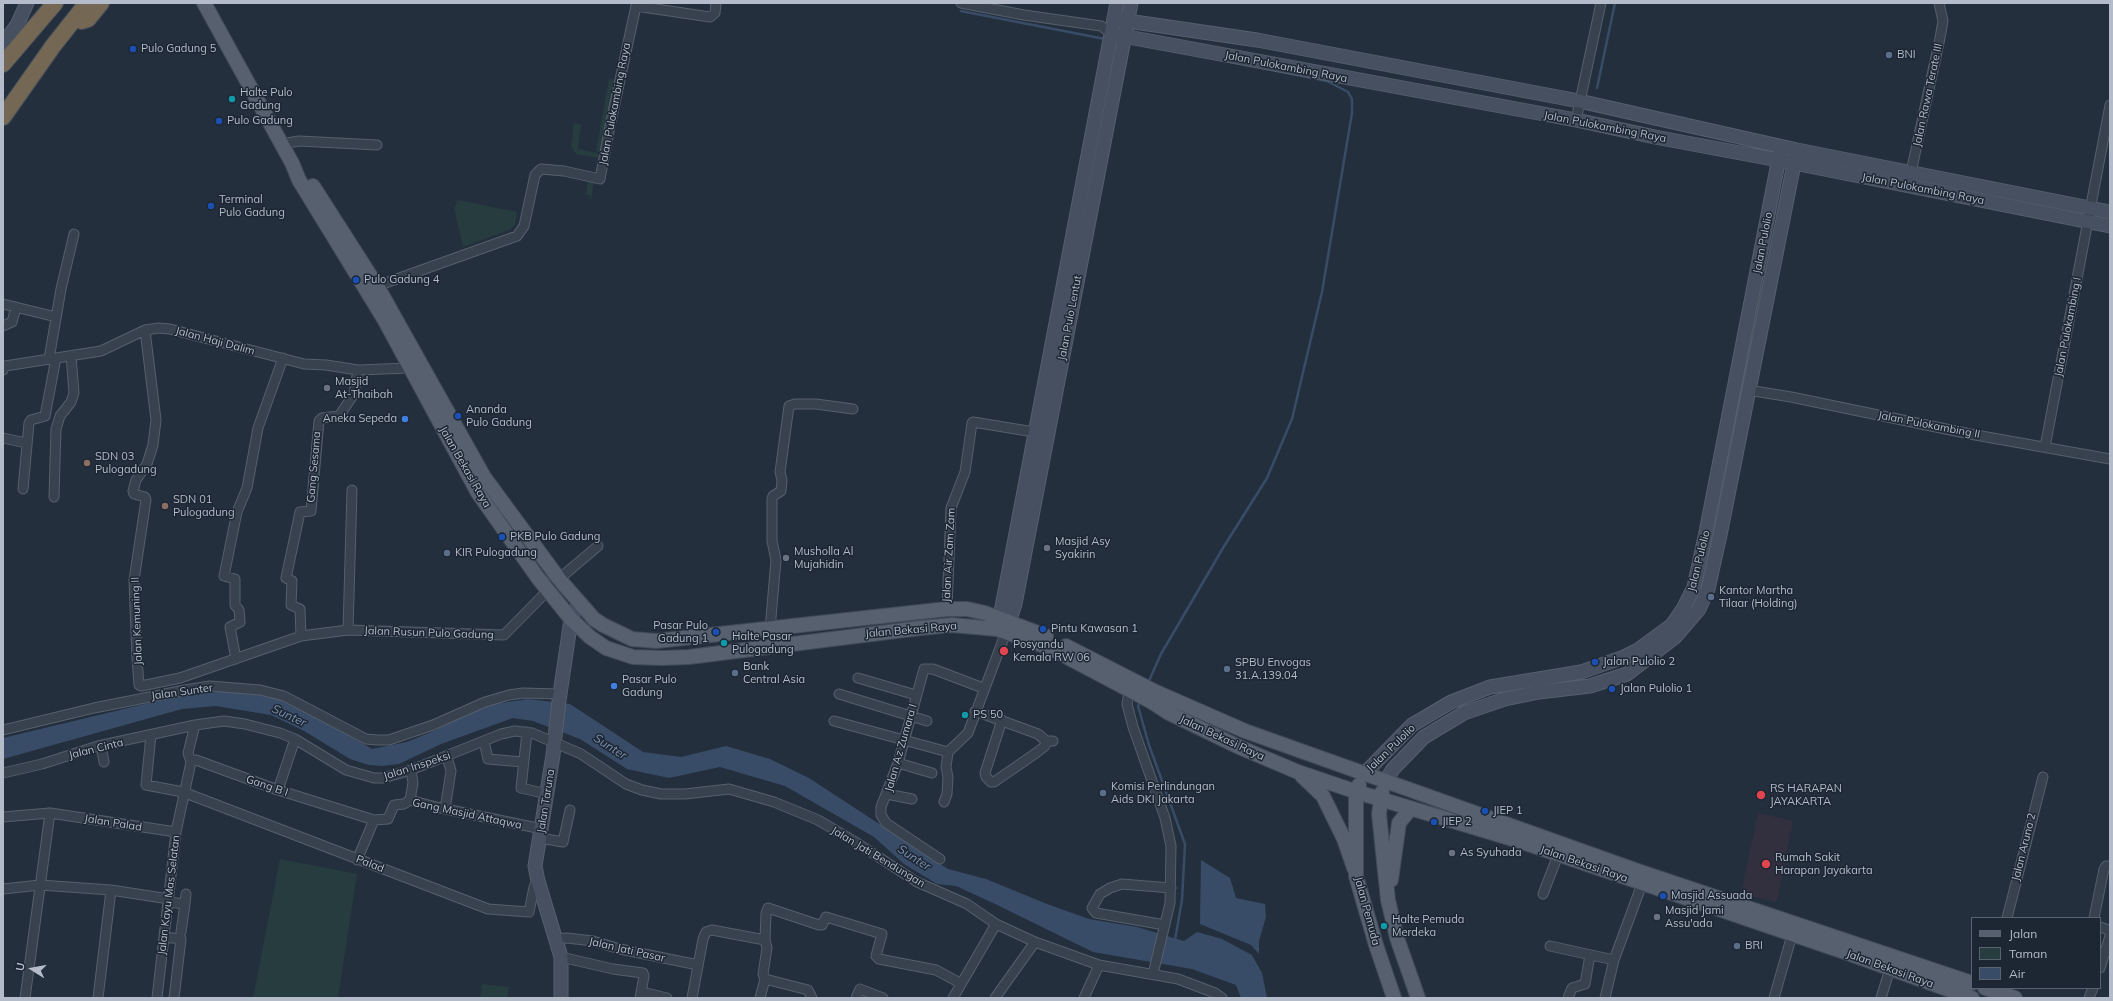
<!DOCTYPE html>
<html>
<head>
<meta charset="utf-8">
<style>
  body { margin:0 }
  #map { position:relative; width:2113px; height:1001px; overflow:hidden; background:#242f3e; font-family:Mulish,sans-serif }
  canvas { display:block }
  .frame { position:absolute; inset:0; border:4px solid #b4bcc9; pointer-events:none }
  .legend { position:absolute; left:1971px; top:917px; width:130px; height:72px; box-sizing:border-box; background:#1d2633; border:1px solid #59626f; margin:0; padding:5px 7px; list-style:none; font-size:12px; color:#b4bcc9 }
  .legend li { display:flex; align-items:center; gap:8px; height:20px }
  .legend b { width:20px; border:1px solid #59626f }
  .north { position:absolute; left:12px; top:949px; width:40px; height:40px; -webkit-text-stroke:3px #1d2633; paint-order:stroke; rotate:281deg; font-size:11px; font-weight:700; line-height:16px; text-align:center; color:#b4bcc9 }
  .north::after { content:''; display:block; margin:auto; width:14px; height:18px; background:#b4bcc9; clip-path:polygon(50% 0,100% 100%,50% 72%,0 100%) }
</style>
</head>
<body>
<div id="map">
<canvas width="2113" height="1001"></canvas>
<div class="frame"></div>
<ul class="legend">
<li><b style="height:5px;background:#56606e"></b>Jalan</li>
<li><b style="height:11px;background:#263c3f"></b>Taman</li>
<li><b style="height:11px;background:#394c67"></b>Air</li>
</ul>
<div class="north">U</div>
</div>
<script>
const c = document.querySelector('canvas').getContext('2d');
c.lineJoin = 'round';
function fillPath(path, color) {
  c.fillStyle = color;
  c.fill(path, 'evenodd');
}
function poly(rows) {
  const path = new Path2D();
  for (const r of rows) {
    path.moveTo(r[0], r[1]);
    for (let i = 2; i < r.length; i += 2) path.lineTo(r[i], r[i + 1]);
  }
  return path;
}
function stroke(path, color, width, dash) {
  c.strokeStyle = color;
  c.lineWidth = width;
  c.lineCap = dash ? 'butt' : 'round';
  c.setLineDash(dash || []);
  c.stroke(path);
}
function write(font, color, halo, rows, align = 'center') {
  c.font = font + ' Mulish,sans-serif';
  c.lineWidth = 3;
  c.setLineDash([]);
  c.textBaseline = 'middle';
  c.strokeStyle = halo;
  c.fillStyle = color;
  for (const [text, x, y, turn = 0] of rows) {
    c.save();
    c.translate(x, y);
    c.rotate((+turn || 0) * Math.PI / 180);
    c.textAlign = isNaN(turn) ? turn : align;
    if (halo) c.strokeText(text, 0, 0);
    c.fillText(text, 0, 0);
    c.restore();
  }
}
const medical = poly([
  [1758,813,1793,821,1777,902,1741,893]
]);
const green = poly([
  [609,79,615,80,601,152,596,151],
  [574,123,581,124,578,149,598,153,597,158,576,154,571,146],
  [588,180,594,180,591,199,590,199,590,195,586,195],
  [458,200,517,212,515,225,509,230,463,247,454,208],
  [280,859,357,874,338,998,253,998],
  [482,984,509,987,507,998,480,998]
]);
const water = poly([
  [229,691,270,694,312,714,372,749,407,742,436,730,481,706,528,699,570,704,643,752,681,757,726,746,770,759,809,778,948,869,986,879,1047,904,1089,919,1137,927,1184,941,1197,932,1222,939,1252,955,1262,973,1267,998,1241,998,1236,985,1192,969,1093,952,991,902,956,886,937,884,904,864,874,837,785,786,720,767,669,778,627,769,580,739,533,721,513,718,441,744,399,764,382,766,369,765,350,759,304,731,271,715,216,706,182,709,3,759,3,738,182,695],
  [1201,860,1230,878,1236,898,1265,904,1266,917,1259,941,1259,954,1251,945,1200,924]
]);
const stream = poly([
  [961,11,1105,39],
  [1597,88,1615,3],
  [1148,683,1161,654,1223,548,1267,478,1292,419,1322,292,1352,113,1352,99,1348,92,1327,81,1262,68],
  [1141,700,1138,706,1149,745,1185,844,1182,900,1175,940]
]);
const street = poly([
  [961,3,1024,15,1101,26,1112,34],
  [1576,120,1601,3],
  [281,144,299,141,377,145],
  [1910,177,1940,38,1943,21,1939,3],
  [377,286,517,236,524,226,535,175,541,169,564,171,600,179,610,126,636,6,710,17,715,13,716,3],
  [3,304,56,317],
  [3,326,12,322,16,307],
  [145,330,156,420,153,445,147,464,136,480,133,491,134,494,145,497,146,500,134,580,137,658,139,685,141,686,180,678,301,636,348,630,504,635,559,579,598,546],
  [49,359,61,289,74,234],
  [3,370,5,366,101,351,145,330,159,328,170,329,304,364,326,365,358,370,409,368],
  [1748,390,1791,397,1970,434,2110,459],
  [3,438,26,443],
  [2045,447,2110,105],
  [23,489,29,423,31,420,45,416,56,358],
  [54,497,56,429,60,416,71,402,74,393,71,356],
  [947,609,951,508,965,472,972,423,973,422,1034,432],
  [770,629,776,560,772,541,772,499,773,496,781,491,782,480,780,472,789,406,795,404,816,404,853,409],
  [348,630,352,490],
  [301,636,300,609,291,605,292,581,286,578,300,512,311,511,319,421,322,418,339,416,354,394,358,370],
  [236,659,230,627,240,622,239,610,235,605,235,579,224,576,237,512,247,488,258,428,283,358],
  [858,678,916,695],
  [1129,691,1127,704,1133,727,1165,818,1171,846,1170,903,1153,974],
  [839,694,927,721],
  [975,711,1038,734,1046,741,1053,741],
  [1002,720,985,773,986,777,991,782,994,782,1036,753,1045,746,1046,741],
  [834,721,948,752],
  [3,730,94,708,185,690,210,686,260,690,284,696,366,739,377,740,389,740,433,725,485,702,509,695,523,693,560,694],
  [527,732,521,788,547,794],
  [151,735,146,785,183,792,488,909,529,912,534,887,538,881],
  [484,741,488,759,523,762],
  [101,746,104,762],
  [191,762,188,753,195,725],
  [898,763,932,773],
  [3,773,42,764,98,746,195,725,224,721,245,724,280,733,295,739,346,770,374,778,383,778,411,770,501,734,515,731,532,733,581,754,626,784,642,790,661,794,685,794,729,789,774,802,818,820,857,843,917,882,967,904,996,924,1035,942,1099,965,1178,979,1215,993,1222,998],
  [278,790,295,739],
  [887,794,912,799],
  [410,800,413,783,411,770],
  [944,802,947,794,948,777,946,767,948,752,968,733,1006,632],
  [445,809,451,771,447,757],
  [3,817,50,813,176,832],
  [540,838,563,842,570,810],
  [940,859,886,823,881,815,881,807,898,763,924,669,933,669,983,688],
  [357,860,374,820,388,819,394,805,404,804,410,800,436,807,542,829],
  [3,889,40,885,111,890,169,899],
  [1543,894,1558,855],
  [168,902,185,904,181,932],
  [185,904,186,894],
  [2007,918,2043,777],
  [2094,918,2104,869,2106,866,2110,866],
  [1165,925,1096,913,1092,908,1100,894,1110,888,1122,884,1171,888],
  [2100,927,2109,930,2110,933],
  [164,937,181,939,174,998],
  [557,939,567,938,593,941,620,949,698,965],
  [765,940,766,913,768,908,819,925,822,925,826,917,882,934,876,956,879,959,936,970,960,983],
  [1550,946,1614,960],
  [561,957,613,969,643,973,644,976,640,998],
  [2100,968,2110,936],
  [642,992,667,998],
  [25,998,50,813],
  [98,998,111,890],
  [157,998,176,832,191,762,196,760,278,790,374,820],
  [692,998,703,939,706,932,712,930,765,940,767,948,763,974,765,979,808,990,812,998],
  [760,998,765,979],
  [856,998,860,989,883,998],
  [953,998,996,924],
  [995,998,1035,942],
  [1084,998,1099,965],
  [1568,998,1572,988,1585,984,1590,955],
  [1605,998,1614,960,1642,884],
  [1774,998,1792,935],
  [1881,998,1890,969],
  [2089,998,2093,988]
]);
const secondary = poly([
  [1114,19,1257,40,1579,101,1797,150,2110,212],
  [1112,34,1576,120,1655,137,1794,163,2110,226],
  [3,44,17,25,27,3],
  [998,628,1117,3],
  [1006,632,1015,604,1131,3],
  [1364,774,1412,725,1451,702,1490,687,1581,672,1624,657,1638,650,1672,625,1683,609,1694,587,1706,532,1780,153],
  [1385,782,1393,769,1424,737,1464,713,1505,699,1539,692,1590,686,1627,674,1675,637,1699,609,1708,589,1720,535,1796,154],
  [561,998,561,957,538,881,535,866,553,755,559,701,571,619,579,602]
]);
const primary = poly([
  [204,3,292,163,299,180,384,319,478,493,538,578,571,619,590,637,606,648,633,657,662,658,689,657,920,628,952,625,997,629,1050,648,1152,702,1169,713,1239,747,1298,772,1357,792,1516,840,1850,954,1972,998],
  [313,186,377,286,484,477,559,579,594,619,603,625,632,639,656,641,947,609,967,609,985,613,1046,636],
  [1066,646,1156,692,1245,731,1638,871,1972,983],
  [1302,776,1323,796,1344,839,1354,868],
  [1359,785,1356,799,1356,876,1376,945,1394,998],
  [1382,792,1379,814,1388,900,1397,938,1418,998],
  [1391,880,1399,823,1411,808],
  [1985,988,2015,998]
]);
const highway = poly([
  [82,21,88,19,101,3],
  [3,64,55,3],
  [3,117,53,46,87,3]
]);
const markers = [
  [133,49,4,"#1a4fb4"],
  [1889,55,4,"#5c6f8a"],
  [232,99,4,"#0f9aa8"],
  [219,121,4,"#1a4fb4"],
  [211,206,4,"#1a4fb4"],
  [356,280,4,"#1a4fb4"],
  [327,388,4,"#6b7280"],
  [458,416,4,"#1a4fb4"],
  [405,419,4,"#3f7fe0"],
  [87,463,4,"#8d6e63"],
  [165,506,4,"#8d6e63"],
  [502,537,4,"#1a4fb4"],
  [1047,548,4,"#6b7280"],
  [447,553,4,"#5c6f8a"],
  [786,558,4,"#6b7280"],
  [1711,597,4,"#5c6f8a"],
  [1043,629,4,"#1a4fb4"],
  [716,632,4,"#1a4fb4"],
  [724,643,4,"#0f9aa8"],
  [1004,651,5,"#e0444e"],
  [1595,662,4,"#1a4fb4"],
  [1227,669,4,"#5c6f8a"],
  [735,673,4,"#5c6f8a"],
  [614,686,4,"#3f7fe0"],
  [1612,689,4,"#1a4fb4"],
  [965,715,4,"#0f9aa8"],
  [1103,793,4,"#5c6f8a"],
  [1761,795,5,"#e0444e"],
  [1485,811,4,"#1a4fb4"],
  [1434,822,4,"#1a4fb4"],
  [1452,853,4,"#6b7280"],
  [1766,864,5,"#e0444e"],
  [1663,896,4,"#1a4fb4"],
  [1657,917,4,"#6b7280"],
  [1384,926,4,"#0f9aa8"],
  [1737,946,4,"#5c6f8a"]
];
const poiNames = [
  ["Pulo Gadung 5",141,49],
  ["BNI",1897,55],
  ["Halte Pulo",240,93],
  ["Gadung",240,106],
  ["Pulo Gadung",227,121],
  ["Terminal",219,200],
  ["Pulo Gadung",219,213],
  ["Pulo Gadung 4",364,280],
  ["Masjid",335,382],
  ["At-Thaibah",335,395],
  ["Ananda",466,410],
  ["Pulo Gadung",466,423],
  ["Aneka Sepeda",397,419,"right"],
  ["SDN 03",95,457],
  ["Pulogadung",95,470],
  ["SDN 01",173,500],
  ["Pulogadung",173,513],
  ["PKB Pulo Gadung",510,537],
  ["Masjid Asy",1055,542],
  ["Syakirin",1055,555],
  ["Musholla Al",794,552],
  ["Mujahidin",794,565],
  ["KIR Pulogadung",455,553],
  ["Kantor Martha",1719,591],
  ["Tilaar (Holding)",1719,604],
  ["Pasar Pulo",708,626,"right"],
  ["Gadung 1",708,639,"right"],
  ["Pintu Kawasan 1",1051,629],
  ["Halte Pasar",732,637],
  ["Pulogadung",732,650],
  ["Posyandu",1013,645],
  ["Kemala RW 06",1013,658],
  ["Jalan Pulolio 2",1603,662],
  ["SPBU Envogas",1235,663],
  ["31.A.139.04",1235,676],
  ["Bank",743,667],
  ["Central Asia",743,680],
  ["Pasar Pulo",622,680],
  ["Gadung",622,693],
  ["Jalan Pulolio 1",1620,689],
  ["PS 50",973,715],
  ["Komisi Perlindungan",1111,787],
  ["Aids DKI Jakarta",1111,800],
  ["RS HARAPAN",1770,789],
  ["JAYAKARTA",1770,802],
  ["JIEP 1",1493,811],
  ["JIEP 2",1442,822],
  ["As Syuhada",1460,853],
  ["Rumah Sakit",1775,858],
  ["Harapan Jayakarta",1775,871],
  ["Masjid Assuada",1671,896],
  ["Masjid Jami",1665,911],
  ["Assu'ada",1665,924],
  ["Halte Pemuda",1392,920],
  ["Merdeka",1392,933],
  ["BRI",1745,946]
];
const streetNames = [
  ["Jalan Pulokambing Raya",1286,67,11],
  ["Jalan Rawa Terate III",1928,95,-78],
  ["Jalan Pulokambing Raya",615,104,-79],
  ["Jalan Pulokambing Raya",1605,127,11],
  ["Jalan Pulokambing Raya",1923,189,11],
  ["Jalan Pulolio",1763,243,-79],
  ["Jalan Pulo Lentut",1070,318,-79],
  ["Jalan Pulokambing I",2068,327,-79],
  ["Jalan Haji Dalim",215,341,15],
  ["Jalan Pulokambing II",1929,425,11],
  ["Gang Sesama",314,467,-85],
  ["Jalan Bekasi Raya",465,467,60],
  ["Jalan Air Zam Zam",949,555,-87],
  ["Jalan Pulolio",1699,561,-76],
  ["Jalan Kemuning II",137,621,-92],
  ["Jalan Bekasi Raya",911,630,-5],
  ["Jalan Rusun Pulo Gadung",429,633,2],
  ["Jalan Sunter",182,692,-8],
  ["Jalan Bekasi Raya",1222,738,25],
  ["Jalan Az Zumara I",901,748,-74],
  ["Jalan Pulolio",1391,748,-44],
  ["Jalan Cinta",96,749,-14],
  ["Jalan Inspeksi",417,766,-18],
  ["Gang B I",267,786,19],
  ["Jalan Taruna",546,801,-81],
  ["Gang Masjid Attaqwa",467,814,12],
  ["Jalan Palad",113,823,9],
  ["Jalan Aruna 2",2024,847,-76],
  ["Jalan Jati Bendungan",878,857,31],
  ["Palad",370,864,21],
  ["Jalan Bekasi Raya",1584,864,19],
  ["Jalan Kayu Mas Selatan",169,895,-83],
  ["Jalan Pemuda",1367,911,75],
  ["Jalan Jati Pasar",627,950,13],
  ["Jalan Bekasi Raya",1890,969,20]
];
const waterNames = [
  ["Sunter",289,716,25],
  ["Sunter",610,747,33],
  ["Sunter",914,858,33]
];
fillPath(medical, '#32303f');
fillPath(green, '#263c3f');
fillPath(water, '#394c67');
stroke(stream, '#394c67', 2.5);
stroke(street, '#565f6c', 11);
stroke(secondary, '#565f6c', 15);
stroke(primary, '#414a57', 16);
stroke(highway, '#434c59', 18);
stroke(street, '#38414e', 9);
stroke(secondary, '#465061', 13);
stroke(primary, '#56606e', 14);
stroke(highway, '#746855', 16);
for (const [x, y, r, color] of markers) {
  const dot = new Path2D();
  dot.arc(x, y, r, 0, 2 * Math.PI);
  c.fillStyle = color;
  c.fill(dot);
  stroke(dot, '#1d2633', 1.5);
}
write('11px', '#b4bcc9', '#1d2633', poiNames, 'left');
write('11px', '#b4bcc9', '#1d2633', streetNames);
write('italic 12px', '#7c92b1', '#1d2633', waterNames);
</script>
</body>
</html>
